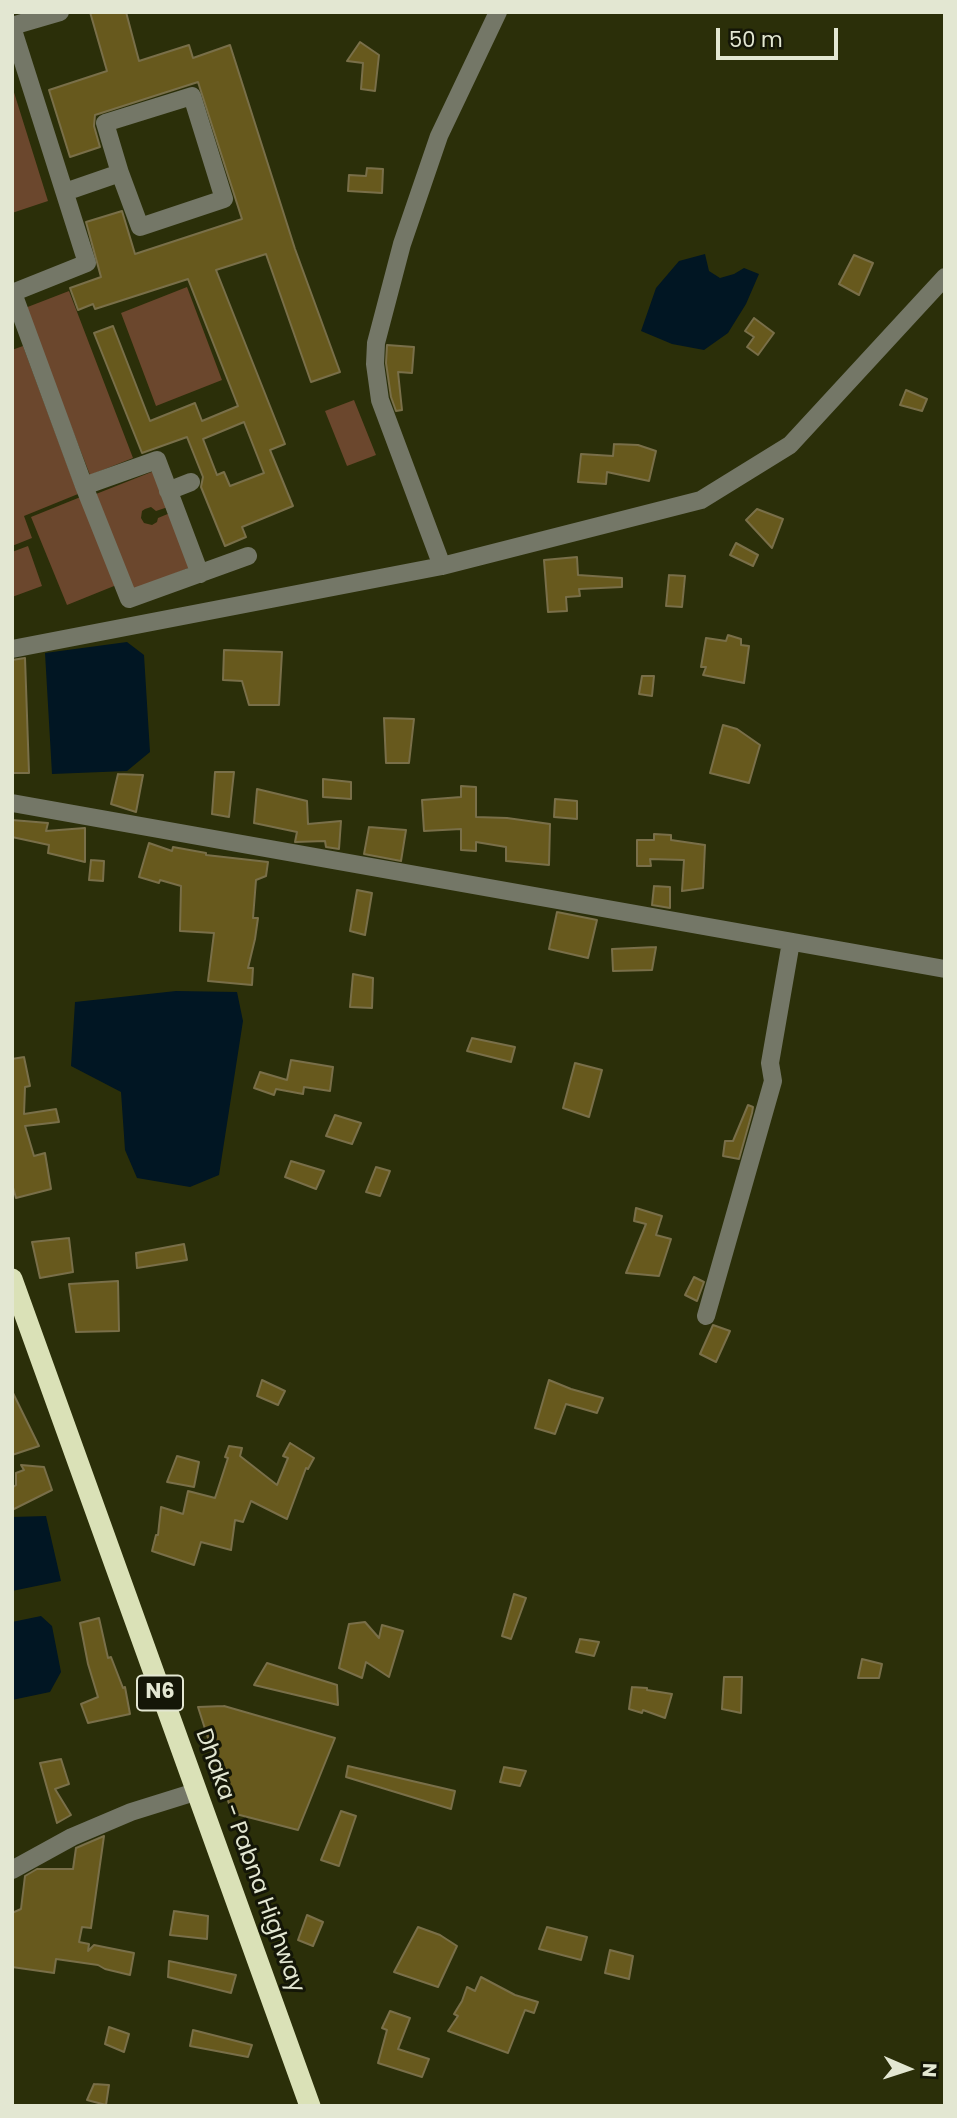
<!DOCTYPE html>
<html>
<head>
<meta charset="utf-8">
<style>
  body { margin:0 }
  #map { position:relative; width:957px; height:2118px; overflow:hidden; background:#2b2f09; font-family:Poppins,sans-serif }
  canvas { display:block }
  .frame { position:absolute; inset:0; border:14px solid #e3e7d2; pointer-events:none }
  .north { position:absolute; left:873px; top:2034px; width:70px; height:70px; -webkit-text-stroke:5px #141607; paint-order:stroke; rotate:93deg; font-size:19px; font-weight:700; line-height:28px; text-align:center; color:#e3e7d2 }
  .north::after { content:''; display:block; margin:auto; width:24px; height:32px; background:#e3e7d2; clip-path:polygon(50% 0,100% 100%,50% 72%,0 100%) }
  .scale { position:absolute; left:716px; top:28px; width:122px; height:32px; box-sizing:border-box; border:4px solid #e3e7d2; border-top:0; padding-left:9px; font-size:21px; line-height:24px; white-space:nowrap; color:#e3e7d2; -webkit-text-stroke:5px #141607; paint-order:stroke }
</style>
</head>
<body>
<div id="map">
<canvas width="957" height="2118"></canvas>
<div class="frame"></div>
<div class="north">N</div>
<div class="scale">50 m</div>
</div>
<script>
const c = document.querySelector('canvas').getContext('2d');
c.lineJoin = 'round';
function fillPath(path, color) {
  c.fillStyle = color;
  c.fill(path, 'evenodd');
}
function poly(rows) {
  const path = new Path2D();
  for (const r of rows) {
    path.moveTo(r[0], r[1]);
    for (let i = 2; i < r.length; i += 2) path.lineTo(r[i], r[i + 1]);
  }
  return path;
}
function stroke(path, color, width, dash) {
  c.strokeStyle = color;
  c.lineWidth = width;
  c.lineCap = dash ? 'butt' : 'round';
  c.setLineDash(dash || []);
  c.stroke(path);
}
function write(font, color, halo, rows, align = 'center') {
  c.font = font + ' Poppins,sans-serif';
  c.lineWidth = 6;
  c.setLineDash([]);
  c.textBaseline = 'middle';
  c.strokeStyle = halo;
  c.fillStyle = color;
  for (const [text, x, y, turn = 0] of rows) {
    c.save();
    c.translate(x, y);
    c.rotate((+turn || 0) * Math.PI / 180);
    c.textAlign = isNaN(turn) ? turn : align;
    if (halo) c.strokeText(text, 0, 0);
    c.fillText(text, 0, 0);
    c.restore();
  }
}
const green = poly([
  [12,86,48,201,12,213],
  [187,287,222,380,156,406,121,313],
  [69,291,133,458,90,475,25,308],
  [23,346,78,494,24,516,32,538,12,546,12,350],
  [354,400,376,455,347,466,325,411],
  [154,471,168,507,156,511,151,507,145,509,142,511,141,518,144,523,152,525,157,522,158,518,170,513,191,567,134,590,96,494],
  [83,496,119,584,67,605,31,517],
  [28,546,42,586,12,597,12,552]
]);
const water = poly([
  [705,254,709,271,720,278,734,274,744,268,759,274,746,304,728,333,704,350,672,344,641,331,656,288,679,261],
  [127,642,144,655,150,752,127,771,52,774,45,653],
  [176,991,237,992,243,1021,219,1175,190,1187,137,1178,125,1150,121,1092,71,1066,75,1002],
  [46,1516,61,1581,12,1591,12,1517],
  [41,1616,52,1626,61,1672,50,1692,12,1700,12,1622]
]);
const building = poly([
  [90,12,126,12,139,61,189,45,193,58,230,45,295,249,340,372,311,382,266,254,216,270,285,444,270,450,293,506,242,527,246,537,225,546,201,487,203,477,187,437,142,453,94,333,113,326,150,421,195,403,202,421,238,406,188,279,95,309,93,304,78,310,70,288,101,277,86,222,122,211,135,254,242,219,198,82,95,115,94,126,100,147,70,157,49,90,107,71,90,12],
  [244,422,264,473,230,486,224,472,217,475,203,439,244,422],
  [360,42,379,55,375,91,361,89,363,63,347,61,360,42],
  [367,168,383,169,382,193,348,191,349,175,366,176,367,168],
  [854,255,873,263,859,295,839,284,854,255],
  [754,318,774,333,758,355,747,347,754,337,745,331,754,318],
  [387,345,414,347,412,373,398,372,402,410,396,411,391,397,386,363,387,345],
  [906,390,927,399,922,411,900,405,906,390],
  [614,444,638,445,656,451,649,481,607,472,606,484,578,482,581,454,613,456,614,444],
  [757,509,783,519,772,548,746,520,757,509],
  [736,543,758,555,753,566,730,555,736,543],
  [577,557,578,575,622,578,622,587,579,589,580,596,566,597,567,611,548,612,544,560,577,557],
  [669,575,685,576,682,607,666,606,669,575],
  [728,635,741,639,741,645,749,646,744,683,703,675,706,667,701,667,706,638,726,641,728,635],
  [224,650,282,652,279,705,249,705,242,681,223,680,224,650],
  [25,658,29,773,12,773,12,660,25,658],
  [642,676,654,676,652,696,639,694,642,676],
  [384,718,414,719,409,763,386,763,384,718],
  [723,725,737,729,760,745,749,783,710,773,723,725],
  [215,772,234,772,229,817,212,814,215,772],
  [118,774,143,775,136,812,111,804,118,774],
  [323,779,351,782,351,799,323,797,323,779],
  [461,786,476,787,476,817,507,818,550,824,549,865,506,861,506,847,476,842,476,851,461,850,461,829,424,831,422,800,461,797,461,786],
  [257,789,307,801,308,824,341,821,339,849,326,847,325,841,295,842,297,832,254,823,257,789],
  [555,799,577,801,577,819,554,817,555,799],
  [12,820,48,823,46,831,85,828,85,862,48,853,49,845,12,837,12,820],
  [369,827,406,830,401,861,364,854,369,827],
  [654,834,671,835,671,840,705,845,703,888,682,891,684,860,650,859,651,866,637,866,637,840,654,840,654,834],
  [149,843,172,851,173,847,206,853,206,855,268,862,266,876,256,880,253,918,258,918,255,939,248,968,253,968,252,985,208,981,214,933,180,931,181,886,160,880,159,883,139,877,149,843],
  [91,860,104,861,103,881,89,880,91,860],
  [654,886,670,887,670,908,652,905,654,886],
  [357,890,372,893,365,935,350,931,357,890],
  [557,912,597,920,588,958,549,949,557,912],
  [656,947,652,970,613,971,612,949,656,947],
  [353,974,373,978,372,1008,350,1007,353,974],
  [472,1038,515,1047,511,1062,467,1051,472,1038],
  [24,1057,30,1086,25,1087,24,1114,56,1109,59,1122,25,1126,34,1156,45,1153,51,1189,16,1198,12,1184,12,1059,24,1057],
  [291,1060,333,1067,330,1091,304,1087,303,1094,276,1089,274,1095,254,1088,260,1072,287,1080,291,1060],
  [575,1063,602,1070,589,1117,563,1108,575,1063],
  [748,1105,753,1107,752,1113,739,1159,723,1156,725,1141,733,1141,748,1105],
  [335,1115,361,1123,352,1144,326,1136,335,1115],
  [291,1161,324,1171,316,1189,285,1177,291,1161],
  [376,1167,390,1171,380,1196,366,1192,376,1167],
  [636,1208,662,1216,656,1235,671,1239,659,1276,626,1273,646,1224,634,1221,636,1208],
  [69,1238,73,1272,40,1278,32,1242,69,1238],
  [184,1244,187,1260,137,1268,136,1253,184,1244],
  [694,1277,704,1282,697,1301,685,1295,694,1277],
  [118,1281,119,1331,76,1332,69,1284,118,1281],
  [713,1325,730,1331,716,1362,700,1354,713,1325],
  [262,1380,285,1391,278,1405,257,1396,262,1380],
  [549,1380,571,1389,603,1398,597,1413,566,1404,555,1434,535,1428,549,1380],
  [12,1391,39,1446,12,1455,12,1391],
  [290,1443,314,1458,308,1469,306,1468,287,1519,251,1501,243,1522,235,1520,231,1550,201,1542,194,1565,152,1551,156,1535,158,1535,161,1507,183,1514,188,1491,215,1498,228,1458,225,1457,229,1446,242,1448,240,1456,277,1485,288,1458,283,1456,290,1443],
  [177,1456,199,1462,194,1487,167,1482,177,1456],
  [21,1465,44,1467,52,1490,12,1510,12,1488,16,1485,16,1473,24,1470,21,1465],
  [514,1594,526,1598,511,1639,502,1636,514,1594],
  [99,1618,108,1658,111,1657,123,1688,125,1687,130,1714,88,1723,81,1704,98,1697,88,1664,80,1623,99,1618],
  [365,1622,379,1638,382,1625,403,1631,389,1677,366,1662,362,1678,339,1668,349,1624,365,1622],
  [580,1639,599,1642,594,1656,576,1652,580,1639],
  [862,1659,882,1664,879,1678,858,1678,862,1659],
  [267,1663,337,1685,338,1705,254,1685,267,1663],
  [724,1677,742,1677,741,1713,722,1709,724,1677],
  [632,1687,647,1688,647,1690,672,1694,665,1718,643,1710,642,1713,629,1709,632,1687],
  [224,1706,335,1738,298,1830,232,1813,198,1707,224,1706],
  [61,1759,69,1784,55,1789,71,1815,57,1823,40,1763,61,1759],
  [348,1766,455,1791,451,1809,346,1777,348,1766],
  [504,1767,526,1771,520,1786,500,1782,504,1767],
  [341,1811,356,1816,339,1866,321,1860,341,1811],
  [104,1836,91,1928,82,1927,79,1942,89,1944,88,1951,94,1945,134,1953,130,1975,105,1969,98,1965,56,1959,54,1973,12,1967,12,1913,21,1909,25,1876,37,1869,73,1869,76,1848,104,1836],
  [174,1911,208,1916,207,1939,170,1935,174,1911],
  [307,1915,323,1922,313,1946,298,1940,307,1915],
  [418,1927,440,1935,457,1946,438,1987,394,1972,418,1927],
  [547,1927,587,1937,581,1960,539,1949,547,1927],
  [610,1950,633,1956,629,1979,605,1973,610,1950],
  [169,1961,236,1975,231,1993,168,1977,169,1961],
  [481,1977,515,1995,538,2002,534,2013,525,2010,508,2053,448,2031,458,2016,454,2014,462,2001,467,1987,475,1991,481,1977],
  [390,2011,410,2018,398,2049,429,2059,422,2077,378,2063,387,2030,382,2028,390,2011],
  [109,2027,129,2034,124,2052,105,2044,109,2027],
  [193,2030,252,2045,248,2057,190,2046,193,2030],
  [94,2084,109,2085,106,2105,87,2100,94,2084]
]);
const minor = poly([
  [12,26,60,12],
  [12,27,87,263,12,293],
  [65,192,120,173,140,227,224,199,192,96,105,123,120,173],
  [13,293,84,486,129,599,248,556],
  [84,486,157,460,200,574],
  [168,491,191,482],
  [442,566,380,400,375,364,376,343,402,244,439,136,498,12],
  [12,649,442,566,701,500,790,445,945,277],
  [12,803,945,969],
  [706,1316,773,1081,770,1063,791,942],
  [12,1870,72,1837,131,1812,195,1792]
]);
const highway = poly([
  [12,1279,310,2106]
]);
const shields = [
  [160,1693,46]
];
const shieldNames = [
  ["N6",160,1693]
];
const streetNames = [
  ["Dhaka - Pabna Highway",249,1861,70]
];
fillPath(green, '#6b472d');
fillPath(water, '#011623');
fillPath(building, '#67591d');
stroke(building, '#796f49', 2);
stroke(minor, '#747767', 18);
stroke(highway, '#dae1b7', 21);
for (const [x, y, w] of shields) {
  const box = new Path2D();
  box.roundRect(x - w / 2, y - 17.5, w, 35, 5);
  c.fillStyle = '#141607';
  c.fill(box);
  stroke(box, '#e3e7d2', 2);
}
write('bold 21px', '#e3e7d2', null, shieldNames);
write('23px', '#e3e7d2', '#141607', streetNames);
</script>
</body>
</html>
